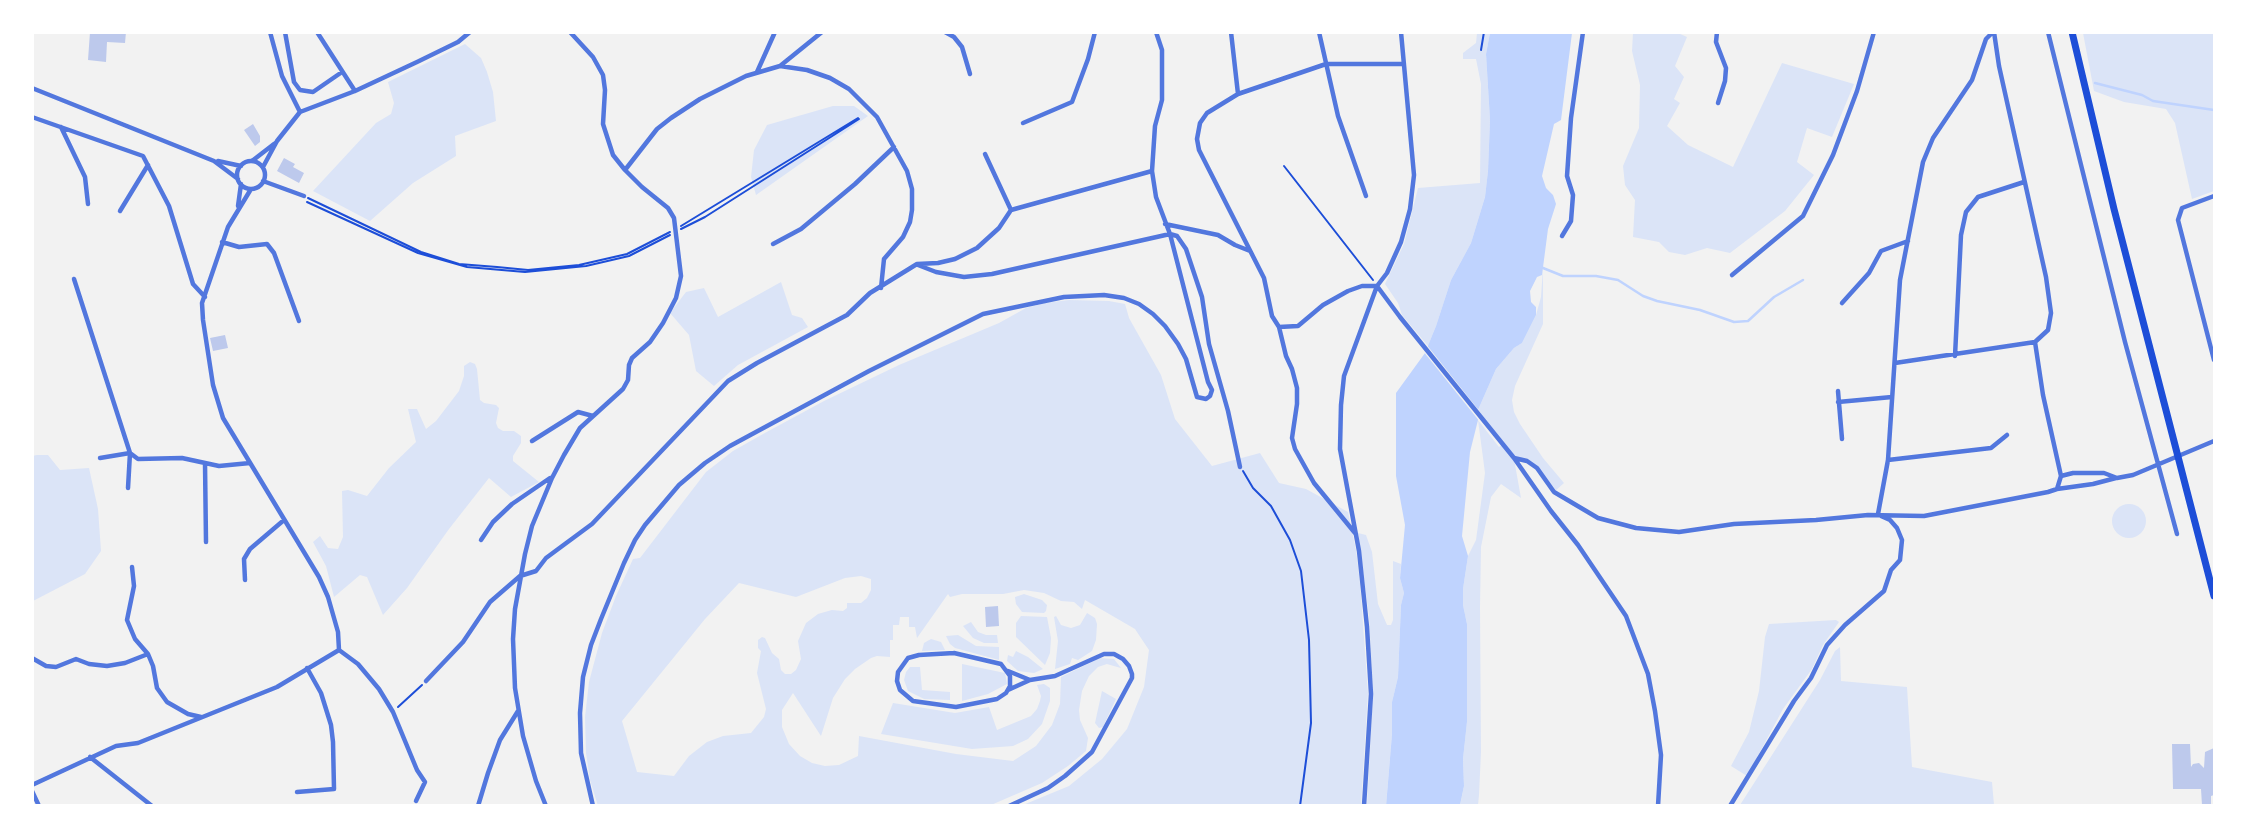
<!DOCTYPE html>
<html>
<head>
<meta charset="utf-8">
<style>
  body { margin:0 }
  #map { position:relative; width:2247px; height:838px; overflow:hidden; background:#f2f2f2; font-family:"Libre Baskerville",serif }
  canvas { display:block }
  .frame { position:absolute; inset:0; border:34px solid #fff; pointer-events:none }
</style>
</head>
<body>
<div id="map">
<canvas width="2247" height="838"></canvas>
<div class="frame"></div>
</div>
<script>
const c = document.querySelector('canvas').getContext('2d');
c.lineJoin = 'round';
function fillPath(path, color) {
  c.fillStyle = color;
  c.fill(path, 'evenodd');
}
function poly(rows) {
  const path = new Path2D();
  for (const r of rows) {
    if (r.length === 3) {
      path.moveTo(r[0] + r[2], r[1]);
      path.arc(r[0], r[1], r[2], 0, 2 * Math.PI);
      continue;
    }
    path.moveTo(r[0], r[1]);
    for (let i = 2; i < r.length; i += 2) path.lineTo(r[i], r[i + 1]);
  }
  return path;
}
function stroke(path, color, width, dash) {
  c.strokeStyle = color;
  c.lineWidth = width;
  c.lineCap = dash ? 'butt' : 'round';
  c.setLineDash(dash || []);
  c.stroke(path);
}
const green = poly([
  [1477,33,1490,33,1486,54,1490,120,1488,171,1485,197,1471,243,1451,280,1436,326,1428,346,1402,315,1398,303,1385,284,1404,244,1418,188,1480,183,1481,84,1476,59,1463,59,1463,53,1476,43],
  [1633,33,1678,33,1687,37,1675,66,1684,77,1674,99,1680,103,1667,126,1688,145,1733,167,1782,63,1854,84,1832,137,1807,128,1797,162,1814,175,1785,211,1730,253,1707,248,1685,255,1669,252,1659,242,1633,237,1635,200,1625,185,1623,166,1639,128,1640,85,1632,51],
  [2083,33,2214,33,2214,191,2192,199,2175,123,2166,109,2124,102,2094,91],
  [465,44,481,58,487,72,493,92,496,121,455,136,456,156,413,183,370,221,313,191,376,123,391,114,394,103,388,82],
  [833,106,854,106,868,116,756,195,751,177,754,150,767,125],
  [1543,268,1543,324,1515,386,1512,400,1514,412,1520,424,1543,458,1564,483,1554,492,1537,468,1527,461,1514,459,1521,498,1501,484,1491,497,1481,547,1480,607,1481,752,1479,795,1478,805,1460,806,1464,786,1463,759,1467,722,1467,624,1463,605,1463,589,1468,556,1476,540,1485,473,1478,420,1499,447,1504,443,1478,410,1496,369,1514,348,1522,343,1536,315,1541,297],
  [781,282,792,315,802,318,808,327,738,365,714,386,696,371,689,335,670,313,686,292,704,288,718,317],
  [1069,300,1109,301,1125,304,1129,318,1161,375,1175,419,1212,466,1260,453,1279,483,1306,489,1348,512,1356,550,1360,583,1368,693,1361,805,1023,805,1069,786,1102,759,1127,729,1144,687,1149,650,1135,629,1085,600,1082,609,1074,602,1061,601,1044,593,1024,590,1003,594,962,594,950,597,948,594,917,638,915,627,909,627,909,617,900,617,899,625,893,625,893,640,890,640,890,657,877,656,871,658,855,669,845,679,833,698,821,736,793,693,782,710,782,727,789,744,800,756,812,763,825,766,839,765,858,756,859,736,956,754,1013,761,1036,746,1052,725,1060,704,1061,677,1100,658,1114,659,1121,668,1107,664,1098,667,1089,676,1082,691,1079,710,1080,720,1088,738,1086,751,1068,766,1042,783,991,805,598,806,590,780,586,753,585,717,589,682,602,633,616,596,633,559,640,558,706,472,733,451,763,434,824,401,899,365,999,323,1026,308,1045,303],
  [861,576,871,579,871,590,867,598,861,603,847,603,847,608,843,611,832,610,818,614,806,623,798,641,801,659,796,670,791,674,785,674,781,670,779,659,772,653,765,638,762,637,758,640,758,648,761,651,757,673,766,709,764,717,751,733,723,736,707,742,689,756,674,776,637,772,622,721,705,619,739,583,796,597,845,578],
  [470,362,475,364,477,369,480,400,484,403,496,405,499,408,496,423,498,428,503,431,514,431,521,436,521,443,513,456,513,461,539,482,511,497,489,478,449,529,407,588,383,615,367,577,360,575,334,597,326,566,313,542,320,536,328,548,338,549,343,537,342,491,348,490,367,496,389,468,416,442,408,409,417,409,426,429,436,421,459,391,464,376,464,366],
  [37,455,48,455,60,470,89,468,98,509,101,551,85,574,33,601,32,456],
  [2129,521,17],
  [1358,533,1366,535,1372,552,1378,604,1387,625,1391,625,1393,620,1393,561,1401,564,1400,578,1404,593,1401,605,1398,677,1392,702,1392,734,1386,805,1367,805,1373,693,1369,617],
  [1024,594,1042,600,1047,605,1046,611,1044,613,1022,612,1016,604,1015,597],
  [1087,613,1095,618,1097,624,1096,640,1092,651,1078,660,1072,658,1070,664,1055,669,1058,641,1054,617,1056,616,1061,625,1071,628,1080,625],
  [1021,616,1047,617,1051,638,1050,653,1045,665,1016,637,1016,623],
  [1836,620,1839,622,1823,645,1812,669,1783,709,1747,776,1731,766,1749,732,1759,691,1765,637,1769,624],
  [971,622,978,632,986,635,997,635,998,643,984,643,973,638,963,626],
  [958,635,976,646,999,647,999,660,955,648,950,644,946,636],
  [931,639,941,642,945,650,922,651,924,643],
  [1840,647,1841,681,1907,687,1912,767,1992,782,1994,805,1740,805,1820,680,1835,651],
  [1016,651,1028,657,1043,669,1034,673,1018,671,1007,661,1008,655,1013,657],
  [962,664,1005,673,1007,684,988,694,962,701],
  [910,667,920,667,922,690,950,692,950,700,924,699,908,691,904,680,906,672],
  [1044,684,1050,688,1050,701,1042,724,1028,739,1013,746,972,749,881,734,893,703,955,713,989,707,997,730,1031,716,1037,709,1040,701,1041,696,1037,685],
  [1102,691,1116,699,1103,727,1099,728,1095,723]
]);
const water = poly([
  [1490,33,1572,33,1561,120,1554,124,1542,176,1546,188,1553,195,1556,204,1548,229,1542,275,1537,277,1530,291,1531,302,1536,307,1536,315,1522,343,1514,348,1496,369,1478,410,1478,420,1470,452,1462,536,1468,556,1463,589,1463,605,1467,624,1467,722,1463,759,1464,786,1460,805,1386,806,1392,734,1392,702,1398,677,1401,605,1404,593,1400,578,1405,525,1396,476,1396,393,1425,353,1436,326,1451,280,1471,243,1485,197,1488,171,1490,120,1486,54]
]);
const pier = poly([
  [1426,344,1481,413,1480,422,1423,351]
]);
const stream = poly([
  [2095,83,2142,95,2153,101,2214,110],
  [1543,268,1563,276,1596,276,1618,280,1643,296,1657,301,1700,310,1734,322,1748,321,1774,297,1803,280]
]);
const building = poly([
  [90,32,126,32,125,43,107,42,106,62,88,60],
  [253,124,260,136,260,142,255,146,244,130],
  [284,158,295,164,293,167,304,173,299,183,277,171],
  [225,335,228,348,213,351,210,338],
  [998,606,999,626,986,627,985,607],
  [2172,744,2190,744,2191,767,2193,764,2199,763,2204,768,2205,752,2214,748,2214,795,2211,796,2211,804,2202,805,2201,789,2173,789]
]);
const path = poly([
  [1481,50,1484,32],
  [1284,166,1373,280],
  [308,198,421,252,459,264,497,267,528,270,579,265,627,254,670,232],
  [307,202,418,253,467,267,525,272,586,266,629,256,670,235],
  [681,226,858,118],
  [681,229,705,217,859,119],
  [1243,471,1253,488,1271,506,1290,540,1301,571,1309,640,1311,723,1300,806],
  [398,707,422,685]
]);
const minor = poly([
  [270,32,282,76,300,112],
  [285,32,294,82,300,90,313,92,342,72],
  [317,32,355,91],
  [945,32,954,37,962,47,970,74],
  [1231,32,1238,94],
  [1319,32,1338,116,1366,196],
  [1717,32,1716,42,1726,68,1725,81,1718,103],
  [1994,32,1999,66,2046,277,2051,313,2048,330,2035,342,2043,395,2061,476],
  [2048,32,2125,342,2177,534],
  [780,66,807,70,830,78,849,89,877,117,907,171,912,189,912,210,910,222,903,237,884,259,881,288],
  [757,72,775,32],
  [32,88,214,161,238,179],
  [32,117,143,156,169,206,193,284,205,297],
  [1023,123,1072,102,1088,59,1095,32],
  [61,127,85,177,88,204],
  [985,154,1011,210],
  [218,161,241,166],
  [252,161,274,144],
  [251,175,14],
  [263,167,277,141,300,112,355,91,417,62,458,42,470,32],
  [625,170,657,129,671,118,700,99,746,76,780,66,822,32],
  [263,181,304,196],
  [251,189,228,227,202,303,203,320,213,385,223,418,319,577,328,597,338,632,339,650],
  [2214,196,2182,208,2178,220,2214,360],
  [238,206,241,184],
  [120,211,148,165],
  [1165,224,1218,235,1235,245,1250,251],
  [1562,236,1571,221,1573,195,1567,176,1571,118,1583,32],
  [222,242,239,247,267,244,274,253,299,321],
  [773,244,801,229,855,184,894,147],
  [918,265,936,272,964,277,992,274,1170,234,1177,236,1186,249,1202,297,1209,344,1228,411,1240,467],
  [1732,275,1803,216,1833,155,1857,91,1874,32],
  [74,279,130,453,138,459,182,458,219,466,250,463],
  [1842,303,1869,273,1881,251,1908,241],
  [1279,327,1298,326,1323,305,1348,291,1362,286,1377,286,1400,317,1514,458,1551,511,1578,545,1626,616,1648,674,1655,711,1661,755,1658,806],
  [1955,356,1961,235,1966,212,1978,197,2024,182],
  [1895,363,2035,342],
  [1838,391,1842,439],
  [1838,402,1892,397],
  [532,441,578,412,593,416],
  [100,458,130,453,128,488],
  [1514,458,1527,461,1537,468,1554,492,1598,518,1636,528,1679,532,1734,524,1816,520,1868,515,1924,516,2048,492,2057,489,2061,476,2073,473,2104,473,2117,478,2133,475,2214,441],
  [1888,460,1991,448,2007,435],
  [205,463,206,542],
  [2057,489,2093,484,2116,478],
  [1878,514,1888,460,1900,280,1923,162,1933,138,1972,80,1986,39,1993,32],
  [1355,533,1314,483,1295,449,1292,438,1297,404,1297,388,1292,369,1286,356,1279,327,1272,316,1264,278,1199,150,1197,139,1200,123,1207,113,1238,94,1326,64,1404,64],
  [481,540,493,522,512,504,550,478],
  [132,567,134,586,127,620,135,639,148,654],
  [245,580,244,559,250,549,284,520],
  [339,650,358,664,379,689,393,712,417,770,425,782,416,801],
  [954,653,1001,664,1010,676,1010,686,1006,693,997,699,956,707,913,701,900,690,897,681,898,672,908,658,919,655,954,653],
  [32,658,46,666,56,667,76,659,89,664,107,666,125,663,148,654,153,666,157,688,167,702,188,714,201,717],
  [1008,671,1030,680],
  [426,681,463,642,490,602,520,576,536,571,546,558,592,524,728,381,757,363,847,315,870,293,917,264,938,263,955,259,977,248,999,228,1011,210,1152,171],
  [1008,690,1030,680,1055,676,1104,654,1114,654,1123,659,1129,666,1132,674,1132,678,1092,752,1065,776,1048,788,1009,806],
  [90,757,152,806],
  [32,785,116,746,138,743,277,687,339,650],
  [32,791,39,806],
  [297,792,334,789,333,742,331,725,321,693,307,668],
  [478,806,488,773,500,740,518,711],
  [546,806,536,781,523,736,515,688,513,639,515,609,525,554,532,526,552,478,564,455,580,428,623,389,628,380,629,365,632,358,650,342,663,323,676,298,681,276,674,218,668,208,642,187,625,170,613,155,603,124,605,90,603,75,593,57,570,32],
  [593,806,581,753,580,713,583,677,591,645,601,619,624,563,635,540,645,525,679,485,705,463,730,446,869,371,983,314,1064,297,1104,295,1124,298,1139,304,1153,314,1165,326,1178,344,1186,359,1197,397,1206,399,1210,396,1212,390,1208,382,1170,234,1156,197,1152,171,1155,126,1162,100,1162,50,1156,32],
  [1364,806,1371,694,1367,627,1359,551,1340,449,1341,405,1344,376,1377,286,1387,273,1401,242,1410,209,1414,175,1401,32],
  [1730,806,1794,701,1811,678,1827,645,1845,625,1884,591,1891,570,1900,560,1902,540,1897,528,1890,520,1881,516]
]);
const primary = poly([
  [2072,32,2114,209,2214,596]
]);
fillPath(green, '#dbe4f7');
fillPath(water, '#bfd3fe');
fillPath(pier, '#f2f2f2');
stroke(stream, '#bfd3fe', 2.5);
fillPath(building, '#bdc9ec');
stroke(path, '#1d4ed8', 2);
stroke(minor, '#5277de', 4.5);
stroke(primary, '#1d4ed8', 7);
</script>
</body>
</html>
